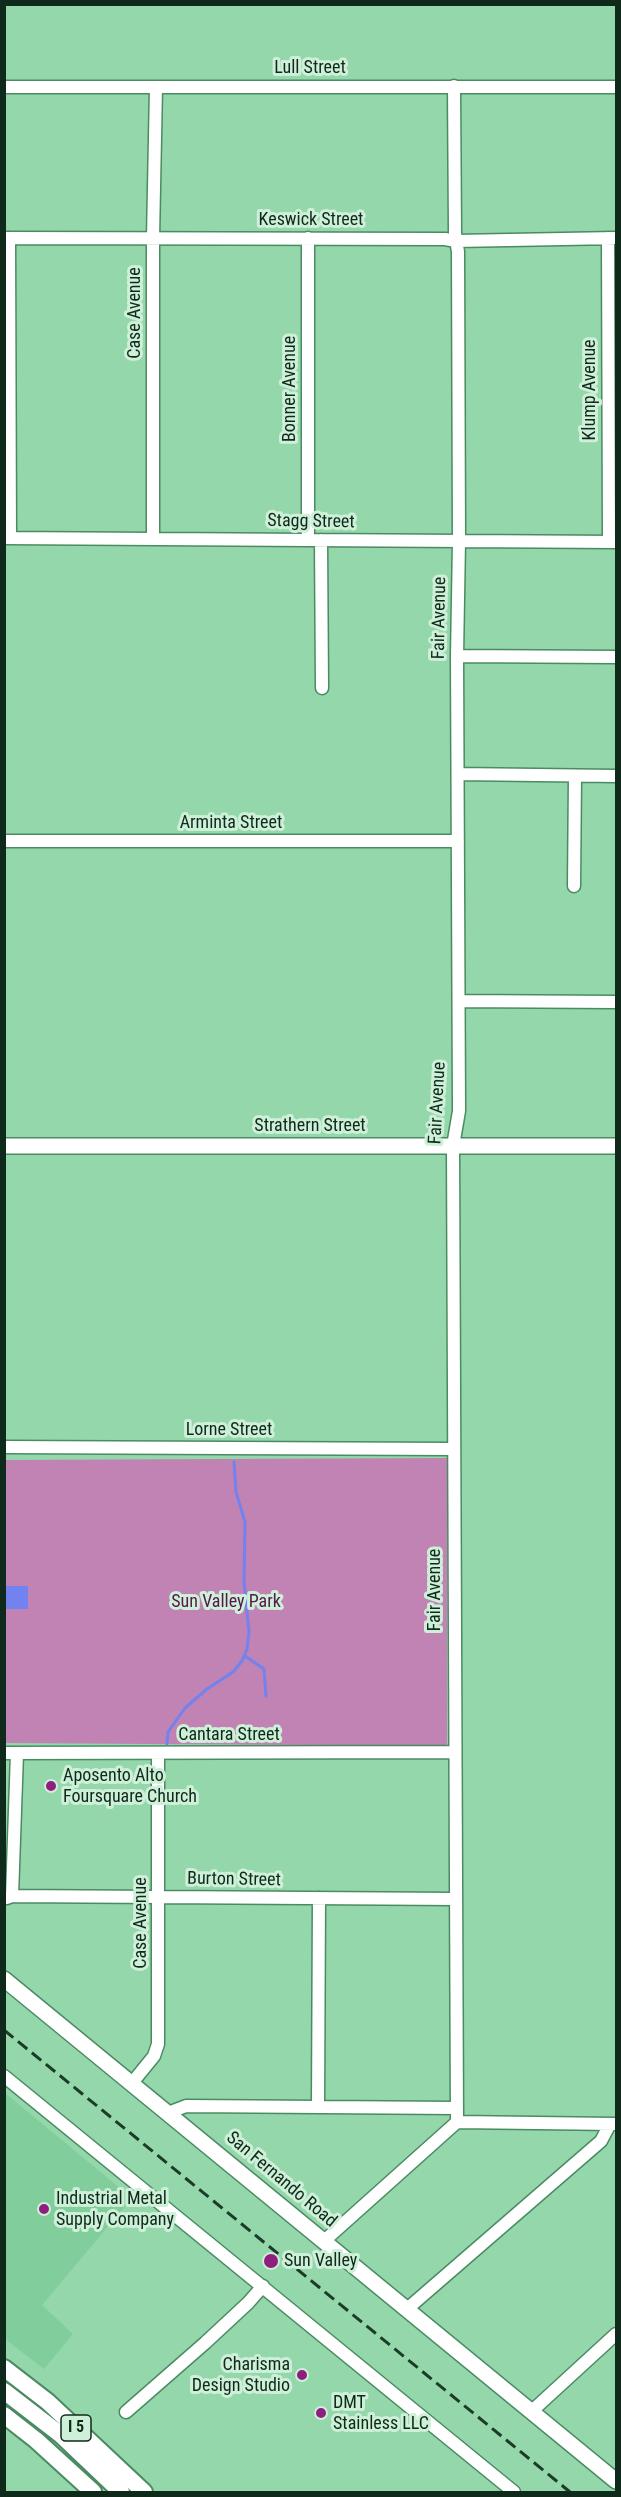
<!DOCTYPE html>
<html>
<head>
<meta charset="utf-8">
<style>
  body { margin:0 }
  #map { position:relative; width:621px; height:2497px; overflow:hidden; background:#94d7aa; font-family:"Roboto Condensed",sans-serif }
  canvas { display:block }
  .frame { position:absolute; inset:0; border:6px solid #0f2a1a; pointer-events:none }
</style>
</head>
<body>
<div id="map">
<canvas width="621" height="2497"></canvas>
<div class="frame"></div>
</div>
<script>
const c = document.querySelector('canvas').getContext('2d');
c.lineJoin = 'round';
function fillPath(path, color) {
  c.fillStyle = color;
  c.fill(path, 'evenodd');
}
function poly(rows) {
  const path = new Path2D();
  for (const r of rows) {
    path.moveTo(r[0], r[1]);
    for (let i = 2; i < r.length; i += 2) path.lineTo(r[i], r[i + 1]);
  }
  return path;
}
function stroke(path, color, width, dash) {
  c.strokeStyle = color;
  c.lineWidth = width;
  c.lineCap = dash ? 'butt' : 'round';
  c.setLineDash(dash || []);
  c.stroke(path);
}
function write(font, color, halo, rows, align = 'center') {
  c.font = font + ' "Roboto Condensed",sans-serif';
  c.lineWidth = 6;
  c.setLineDash([]);
  c.textBaseline = 'middle';
  c.strokeStyle = halo;
  c.fillStyle = color;
  for (const [text, x, y, turn = 0] of rows) {
    c.save();
    c.translate(x, y);
    c.rotate((+turn || 0) * Math.PI / 180);
    c.textAlign = isNaN(turn) ? turn : align;
    if (halo) c.strokeText(text, 0, 0);
    c.fillText(text, 0, 0);
    c.restore();
  }
}
const built = poly([
  [5,2093,132,2198,42,2305,73,2334,44,2369,5,2339]
]);
const green = poly([
  [447,1458,447,1746,5,1743,5,1460]
]);
const water = poly([
  [5,1586,28,1586,28,1609,5,1609]
]);
const stream = poly([
  [245,1656,264,1669,266,1696],
  [167,1744,168,1732,185,1708,207,1689,233,1672,242,1661,247,1649,249,1632,244,1581,245,1522,236,1492,234,1462]
]);
const minor = poly([
  [454,86,455,233,458,252,459,541,457,656,459,1111,453,1146,457,2122],
  [4,87,616,87],
  [4,238,445,239,456,241,616,238],
  [9,238,10,538],
  [608,238,609,542],
  [4,538,616,542],
  [153,538,153,238,156,87],
  [308,540,308,238],
  [321,540,322,688],
  [457,656,616,657],
  [458,774,616,776],
  [4,841,458,841],
  [574,886,575,776],
  [459,1001,616,1002],
  [4,1447,453,1449],
  [4,1753,454,1752],
  [12,1896,456,1899],
  [7,1898,12,1896,17,1753],
  [4,2076,514,2492],
  [132,2083,154,2056,158,2044,158,1754],
  [318,2106,319,1898],
  [168,2113,186,2106,457,2108],
  [457,2122,615,2124],
  [324,2241,457,2122],
  [407,2309,601,2141,610,2124],
  [532,2411,616,2334],
  [126,2412,205,2343,248,2303,263,2286]
]);
const major = poly([
  [4,1146,616,1146],
  [4,1979,616,2481]
]);
const highway = poly([
  [4,2368,48,2402,144,2492],
  [4,2391,61,2435,121,2492],
  [4,2415,36,2440,93,2492]
]);
const rail = poly([
  [4,2030,570,2492]
]);
const markers = [
  [51,1786,6,"#8f1e7f"],
  [44,2209,6,"#8f1e7f"],
  [271,2261,8,"#8f1e7f"],
  [302,2375,6,"#8f1e7f"],
  [321,2413,6,"#8f1e7f"]
];
const shields = [
  [76,2428,30]
];
const shieldNames = [
  ["I 5",76,2428]
];
const streetNames = [
  ["Lull Street",310,68],
  ["Keswick Street",311,220],
  ["Case Avenue",135,313,-90],
  ["Bonner Avenue",290,389,-90],
  ["Klump Avenue",590,390,-90],
  ["Stagg Street",311,522,1],
  ["Fair Avenue",440,618,-89],
  ["Arminta Street",231,823],
  ["Fair Avenue",438,1103,-87],
  ["Strathern Street",310,1126],
  ["Lorne Street",229,1430],
  ["Fair Avenue",435,1590,-90],
  ["Cantara Street",229,1735],
  ["Burton Street",234,1880,1],
  ["Case Avenue",141,1923,-90],
  ["San Fernando Road",281,2180,40]
];
const parkNames = [
  ["Sun Valley Park",226,1602]
];
const poiNames = [
  ["Aposento Alto",63,1776],
  ["Foursquare Church",63,1797],
  ["Industrial Metal",56,2199],
  ["Supply Company",56,2220],
  ["Sun Valley",284,2261],
  ["Charisma",290,2365,"right"],
  ["Design Studio",290,2386,"right"],
  ["DMT",333,2403],
  ["Stainless LLC",333,2424]
];
fillPath(built, '#82cd9c');
fillPath(green, '#c182b4');
fillPath(water, '#7282ef');
stroke(stream, '#7282ef', 3);
stroke(minor, '#4a8b62', 15);
stroke(major, '#4a8b62', 18);
stroke(highway, '#4a8b62', 20);
stroke(minor, '#fff', 12);
stroke(major, '#fff', 15);
stroke(highway, '#fff', 16);
stroke(rail, '#1c3b28', 3, [12, 6]);
for (const [x, y, r, color] of markers) {
  const dot = new Path2D();
  dot.arc(x, y, r, 0, 2 * Math.PI);
  c.fillStyle = color;
  c.fill(dot);
  stroke(dot, '#ceefd8', 2);
}
for (const [x, y, w] of shields) {
  const box = new Path2D();
  box.roundRect(x - w / 2, y - 13, w, 26, 4.5);
  c.fillStyle = '#ceefd8';
  c.fill(box);
  stroke(box, '#0f2a1a', 1.5);
}
write('bold 16px', '#0f2a1a', null, shieldNames);
write('18px', '#0f2a1a', '#ceefd8', streetNames);
write('18px', '#57174d', '#ceefd8', parkNames);
write('18px', '#0f2a1a', '#ceefd8', poiNames, 'left');
</script>
</body>
</html>
